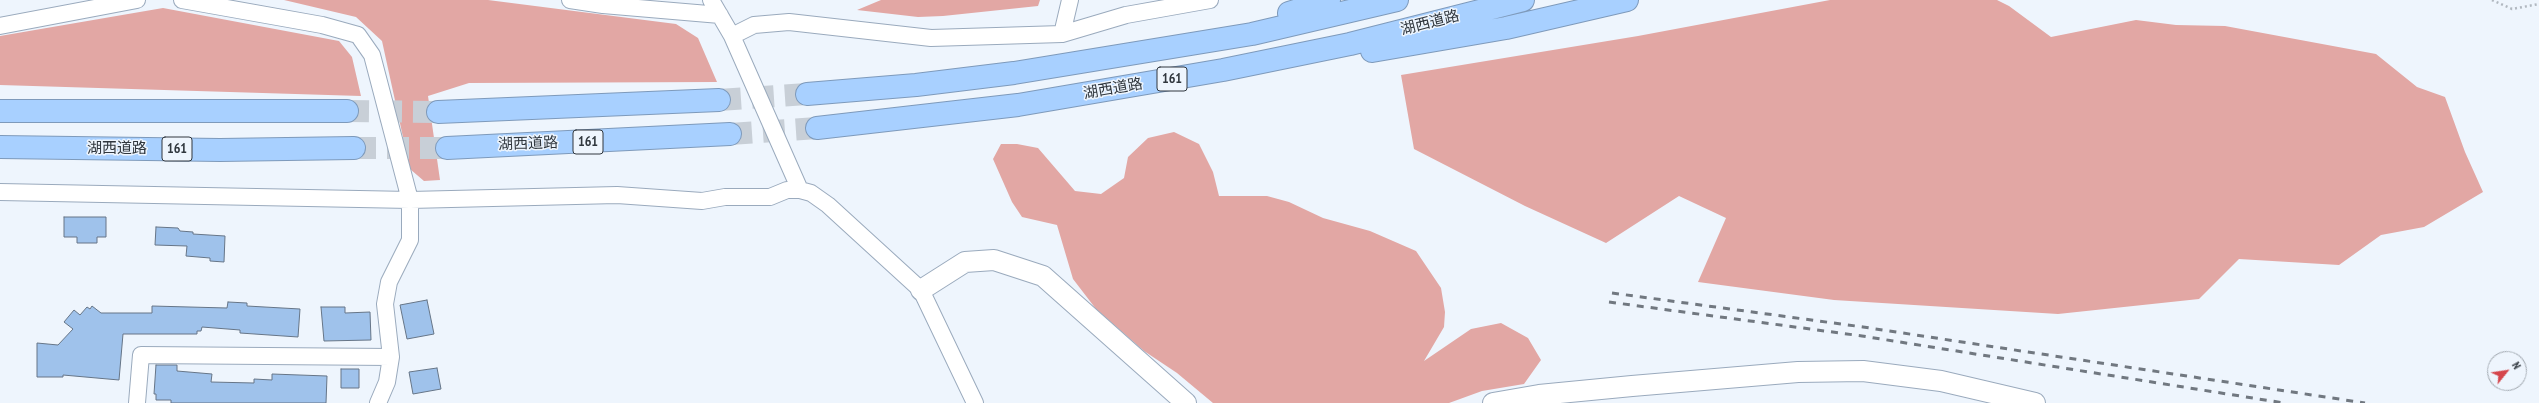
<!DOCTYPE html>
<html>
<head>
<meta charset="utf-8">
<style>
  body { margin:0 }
  #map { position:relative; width:2539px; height:403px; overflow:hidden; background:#eef5fd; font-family:"PT Sans Narrow",sans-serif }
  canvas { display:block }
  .north { position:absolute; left:2487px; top:351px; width:40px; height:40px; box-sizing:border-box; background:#eef5fd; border:1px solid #a2a9b1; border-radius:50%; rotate:60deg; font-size:11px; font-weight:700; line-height:16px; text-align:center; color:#30373e }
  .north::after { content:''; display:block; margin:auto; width:14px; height:18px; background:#d5454b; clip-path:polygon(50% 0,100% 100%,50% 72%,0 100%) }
</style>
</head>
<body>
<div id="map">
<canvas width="2539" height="403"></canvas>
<div class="north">N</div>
</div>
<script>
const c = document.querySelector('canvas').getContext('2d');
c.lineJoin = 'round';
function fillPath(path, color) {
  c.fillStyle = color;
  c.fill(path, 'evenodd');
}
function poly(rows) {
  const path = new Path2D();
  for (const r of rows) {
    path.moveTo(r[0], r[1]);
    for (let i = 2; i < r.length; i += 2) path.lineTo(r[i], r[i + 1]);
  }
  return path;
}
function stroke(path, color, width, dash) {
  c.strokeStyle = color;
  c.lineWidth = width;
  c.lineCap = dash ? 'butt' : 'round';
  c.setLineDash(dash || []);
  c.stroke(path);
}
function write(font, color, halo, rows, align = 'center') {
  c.font = font + ' "PT Sans Narrow","Noto Sans JP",sans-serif';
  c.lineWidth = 3;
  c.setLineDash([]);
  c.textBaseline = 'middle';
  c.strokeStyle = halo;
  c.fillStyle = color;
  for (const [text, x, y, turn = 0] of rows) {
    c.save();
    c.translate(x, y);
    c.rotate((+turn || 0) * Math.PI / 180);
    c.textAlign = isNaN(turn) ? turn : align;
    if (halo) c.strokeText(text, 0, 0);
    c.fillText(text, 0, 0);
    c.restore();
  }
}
const forest = poly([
  [284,0,488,0,676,24,698,38,717,82,469,83,428,96,440,180,424,181,410,169,382,41,356,17],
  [881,0,1040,0,1038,6,943,16,918,17,857,10],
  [1830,0,1997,0,2009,6,2051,37,2136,20,2176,25,2225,26,2376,54,2417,87,2445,97,2465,152,2483,192,2424,227,2381,235,2339,265,2239,259,2199,299,2058,314,1834,300,1698,282,1726,218,1679,196,1606,243,1525,206,1414,149,1401,75,1638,36],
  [163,8,339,41,352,57,361,96,0,85,0,36],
  [1174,132,1199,144,1213,172,1219,196,1267,196,1289,202,1323,218,1370,231,1416,251,1441,288,1445,312,1444,327,1424,361,1471,329,1501,323,1528,338,1541,360,1524,384,1482,391,1449,403,1213,403,1177,373,1144,351,1096,309,1073,279,1057,225,1022,217,1012,202,993,159,1001,144,1017,144,1038,148,1075,191,1101,194,1124,178,1128,157,1148,138]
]);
const building = poly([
  [64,217,106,217,106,237,97,237,97,243,77,243,77,237,64,237,64,217],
  [156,227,178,228,180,231,193,232,193,234,225,236,224,262,210,261,210,258,186,256,187,246,155,245,156,227],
  [427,300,434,334,407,339,400,305,427,300],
  [228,302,247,303,247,306,300,309,298,337,240,333,240,330,202,327,201,331,197,331,197,334,123,334,119,380,63,375,63,377,37,377,37,343,58,345,73,329,64,322,74,310,80,315,87,307,90,309,92,306,101,313,152,313,152,306,227,308,228,302],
  [321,307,345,307,345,313,370,312,371,340,324,341,321,307],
  [156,365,177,365,177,371,212,374,211,382,254,383,254,379,272,380,272,374,327,376,326,403,171,403,171,400,156,400,156,394,154,394,156,365],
  [437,368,441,389,413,394,409,372,437,368],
  [341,369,359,369,359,388,341,388,341,369]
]);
const motorwayTunnel = poly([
  [719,100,807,94],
  [347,111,438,112],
  [730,134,817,128],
  [354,148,447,148]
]);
const path = poly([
  [2492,0,2512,9,2539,4]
]);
const minor = poly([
  [182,0,322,25,358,35,372,55,410,200,410,240,389,282,385,304,391,357,387,382,378,403],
  [570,0,603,5,720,15],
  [711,0,732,36,800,190],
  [0,26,137,0],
  [1062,34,1070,0],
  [732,36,754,25,789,22,931,38,1062,34,1126,15,1210,0],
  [0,192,410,200,617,195,702,201,725,197,770,197,787,190,800,190,811,193,828,205,921,290,975,403],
  [137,403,141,355,391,357]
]);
const tertiary = poly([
  [921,290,965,262,994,260,1043,276,1186,403],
  [1493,403,1539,395,1632,386,1798,372,1863,371,1941,381,2035,403]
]);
const motorway = poly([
  [1289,13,1329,0],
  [1372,51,1506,28,1627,0],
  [807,94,916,85,1014,73,1252,34,1397,0],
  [0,111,347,111],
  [438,112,719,100],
  [817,128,1018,105,1223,70,1350,44,1523,0],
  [0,147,220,150,354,148],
  [447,148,730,134]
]);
const rail = poly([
  [1612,293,1863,327,2365,403],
  [1609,302,1862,336,2284,403]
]);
const shields = [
  [1172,79,30],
  [588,142,30],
  [177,149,30]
];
const shieldNames = [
  ["161",1172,79],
  ["161",588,142],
  ["161",177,149]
];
const streetNames = [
  ["湖西道路",1430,23,-14],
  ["湖西道路",1113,89,-10],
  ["湖西道路",528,144,-2],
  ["湖西道路",117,149]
];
fillPath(forest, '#e2a7a4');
fillPath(building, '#9fc2eb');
stroke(building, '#667587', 1);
stroke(motorwayTunnel, '#c8cfd7', 22, [22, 11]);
stroke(minor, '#9aaabd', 18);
stroke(tertiary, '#9aaabd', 22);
stroke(motorway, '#7e9abb', 24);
stroke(path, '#b1b8c0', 2.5, [2, 3]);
stroke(minor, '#fff', 16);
stroke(tertiary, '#fff', 20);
stroke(motorway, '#a8d0ff', 22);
stroke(rail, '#717880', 3, [7, 7]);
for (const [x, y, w] of shields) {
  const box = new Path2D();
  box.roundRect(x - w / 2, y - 12, w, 24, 3);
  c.fillStyle = '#eef5fd';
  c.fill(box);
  stroke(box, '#30373e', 1);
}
write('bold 14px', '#30373e', null, shieldNames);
write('15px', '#30373e', '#eef5fd', streetNames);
</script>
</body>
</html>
